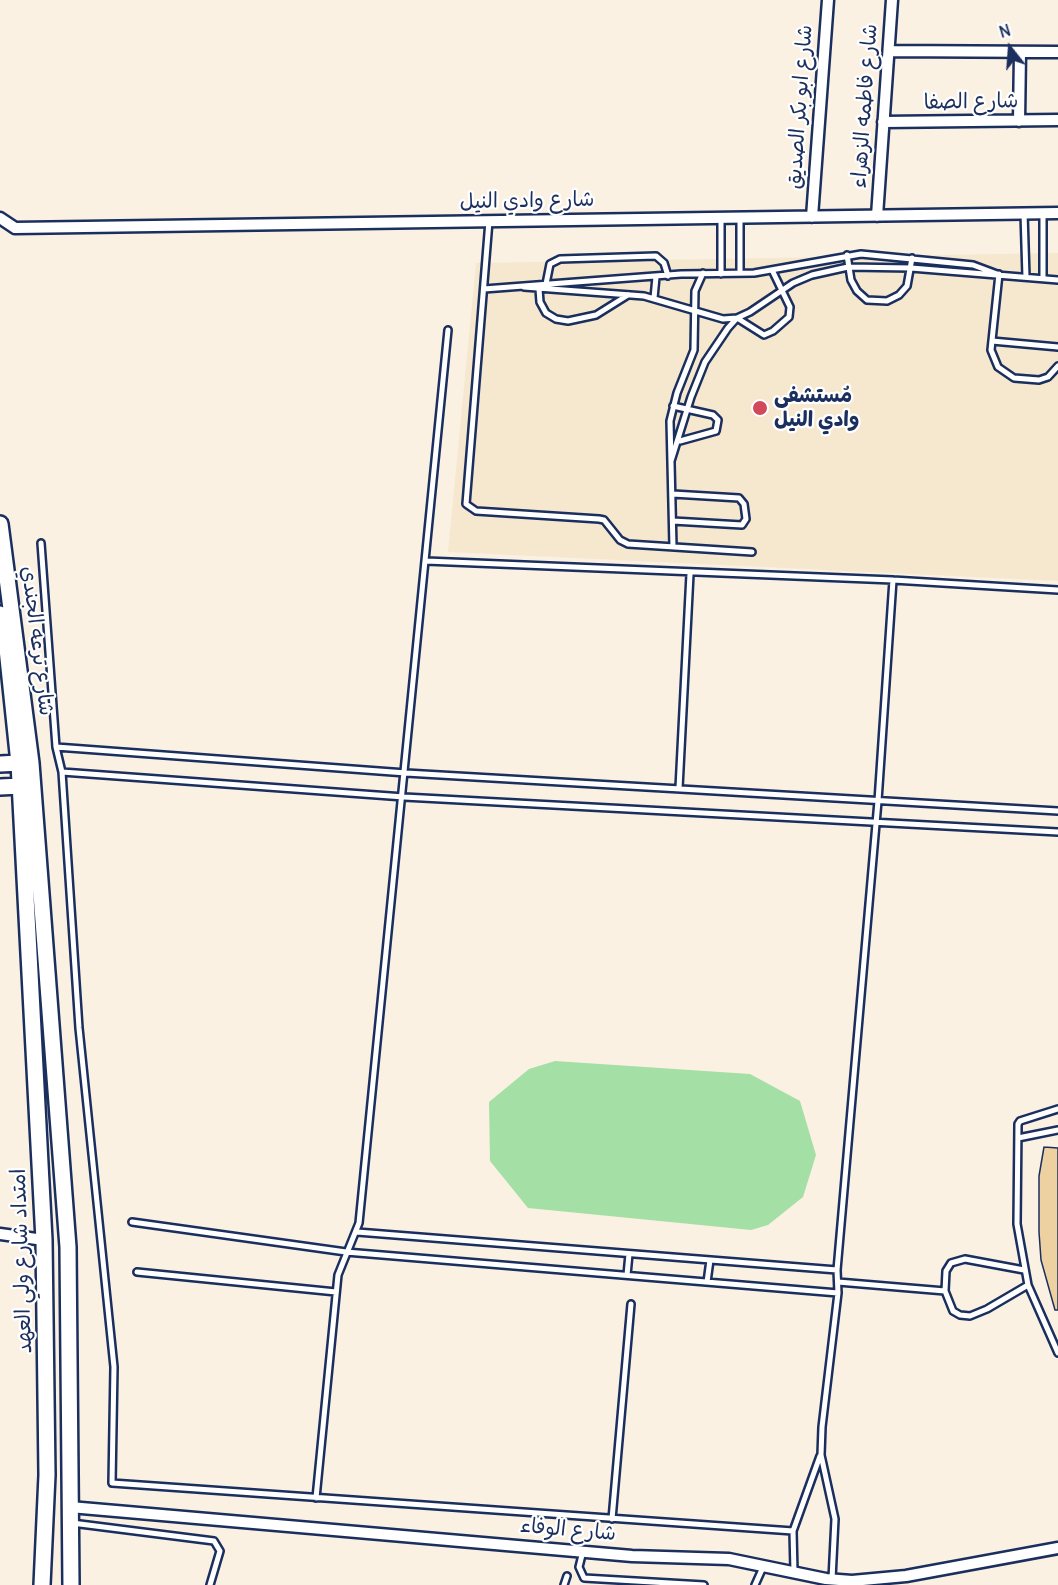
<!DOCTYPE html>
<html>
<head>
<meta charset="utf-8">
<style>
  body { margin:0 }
  #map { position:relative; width:1058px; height:1585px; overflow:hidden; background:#faf1e3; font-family:Delius,sans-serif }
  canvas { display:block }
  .north { position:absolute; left:980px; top:18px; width:60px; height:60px; -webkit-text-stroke:4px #fff; paint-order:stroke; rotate:343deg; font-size:16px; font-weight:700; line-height:24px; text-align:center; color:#1b2f5e }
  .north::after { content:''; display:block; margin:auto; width:21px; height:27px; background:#1b2f5e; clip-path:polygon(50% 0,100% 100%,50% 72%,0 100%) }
</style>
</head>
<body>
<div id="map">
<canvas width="1058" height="1585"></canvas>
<div class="north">N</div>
</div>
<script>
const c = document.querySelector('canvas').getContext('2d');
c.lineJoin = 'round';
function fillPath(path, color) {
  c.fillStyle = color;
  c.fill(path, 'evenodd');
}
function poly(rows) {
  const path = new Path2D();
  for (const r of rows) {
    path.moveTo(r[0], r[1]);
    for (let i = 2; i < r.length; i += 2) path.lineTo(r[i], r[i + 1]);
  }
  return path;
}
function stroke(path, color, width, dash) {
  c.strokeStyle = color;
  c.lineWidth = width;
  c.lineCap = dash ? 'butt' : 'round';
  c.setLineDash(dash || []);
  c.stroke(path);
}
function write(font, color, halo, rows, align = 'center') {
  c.font = font + ' Delius,"Playpen Sans Arabic",sans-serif';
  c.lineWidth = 4.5;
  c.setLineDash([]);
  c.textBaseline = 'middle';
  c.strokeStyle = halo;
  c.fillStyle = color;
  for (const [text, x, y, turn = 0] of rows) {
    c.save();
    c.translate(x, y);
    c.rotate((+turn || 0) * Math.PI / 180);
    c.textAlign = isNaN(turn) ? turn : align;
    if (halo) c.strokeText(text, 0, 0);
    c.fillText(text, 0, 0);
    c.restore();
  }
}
const built = poly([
  [1058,253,1058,581,448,552,476,263]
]);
const green = poly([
  [555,1061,750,1074,800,1101,816,1155,803,1197,768,1225,751,1230,528,1208,490,1161,489,1102,529,1069]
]);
const building = poly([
  [1044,1147,1058,1148,1058,1310,1055,1310,1041,1260,1039,1232,1039,1176,1044,1147]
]);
const service = poly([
  [1024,213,1026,277],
  [721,218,721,274],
  [489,221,466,504,476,511,599,519,604,520,620,540,628,544,752,552],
  [847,255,851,280,857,291,867,300,887,301,899,295,907,286,912,258],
  [740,273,740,218],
  [999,274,991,350,998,367,1014,378,1039,380,1048,377,1058,366],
  [1043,278,1043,214],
  [546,284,550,264,560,259,656,256,664,263,668,276],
  [524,287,644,296,723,319,737,318,750,312,793,283,812,275,848,267,911,268,1058,280],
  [484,289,681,274,754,273,861,254,973,265,997,274],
  [539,289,540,302,546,313,556,319,568,321,596,315,628,295],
  [654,298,656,277],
  [992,341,1058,347],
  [673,406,713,415,718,420,716,431,680,441],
  [671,461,691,397,705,362,728,328,737,318,764,335,773,331,789,317,790,307,773,272],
  [673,494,739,498,744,504,746,519,742,525,673,521],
  [41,543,56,747,62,772,79,1028,114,1367,112,1483,793,1531],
  [673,547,670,421,677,393,694,350,695,291,703,273],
  [426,561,893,580,1058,590],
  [56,747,406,773,1058,811],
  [62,772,404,797,1058,832],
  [679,788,690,574],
  [1058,1109,1020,1121,1018,1124,1017,1224,1028,1285,1058,1353],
  [1018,1138,1058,1130],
  [132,1222,346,1252,838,1293],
  [357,1232,837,1270],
  [137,1272,336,1292],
  [627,1275,629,1254],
  [707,1282,710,1260],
  [838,1282,945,1291,946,1271,951,1263,965,1259,1024,1270],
  [945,1291,953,1311,960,1315,970,1316,987,1309,1028,1285],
  [316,1498,338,1275,359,1223,448,330],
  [612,1519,631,1304],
  [72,1523,214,1541,220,1551,210,1585],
  [583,1551,579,1567,584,1578,704,1585],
  [794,1572,793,1531,820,1456],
  [832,1579,835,1519,821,1455,822,1427,838,1293,837,1270,878,801,893,580],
  [564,1585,567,1576],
  [755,1585,764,1565]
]);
const minor = poly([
  [889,51,1058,52],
  [1019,121,1020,53],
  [883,122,1058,120],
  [877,216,892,0],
  [812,217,828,0],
  [0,218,15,228,1058,213],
  [0,1234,44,1240],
  [70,1507,632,1556,729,1559,826,1579,852,1581,906,1576,1058,1548]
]);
const secondary = poly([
  [0,524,31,763,68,1247,71,1585],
  [0,614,4,620,19,763,44,1240,47,1475,42,1585],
  [0,764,19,763],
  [0,787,20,786]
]);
const markers = [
  [760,408,8,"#d1495b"]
];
const streetNames = [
  ["شارع الصفا",971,102,-1],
  ["شارع فاطمه الزهراء",865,106,-86],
  ["شارع ابو بكر الصديق",800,107,-86],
  ["شارع وادي النيل",527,201,-1],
  ["شارع ترعه الجندي",37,641,83],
  ["امتداد شارع ولي العهد",22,1261,-92],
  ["شارع الوفاء",568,1530,5]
];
const poiNames = [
  ["مُستشفى",774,396],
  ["وادي النيل",774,420]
];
fillPath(built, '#f6e7cf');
fillPath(green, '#a4dfa5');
fillPath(building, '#eed1a1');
stroke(building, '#1b2f5e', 1.5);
stroke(service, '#1b2f5e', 10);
stroke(minor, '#1b2f5e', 15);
stroke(secondary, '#1b2f5e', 20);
stroke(service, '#fff', 5);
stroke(minor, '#fff', 10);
stroke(secondary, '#fff', 15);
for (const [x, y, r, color] of markers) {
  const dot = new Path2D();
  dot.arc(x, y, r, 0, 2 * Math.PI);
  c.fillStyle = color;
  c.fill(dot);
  stroke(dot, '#fff', 2);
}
write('21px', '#1b2f5e', '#fff', streetNames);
write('bold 21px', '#1b2f5e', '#fff', poiNames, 'left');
</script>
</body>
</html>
